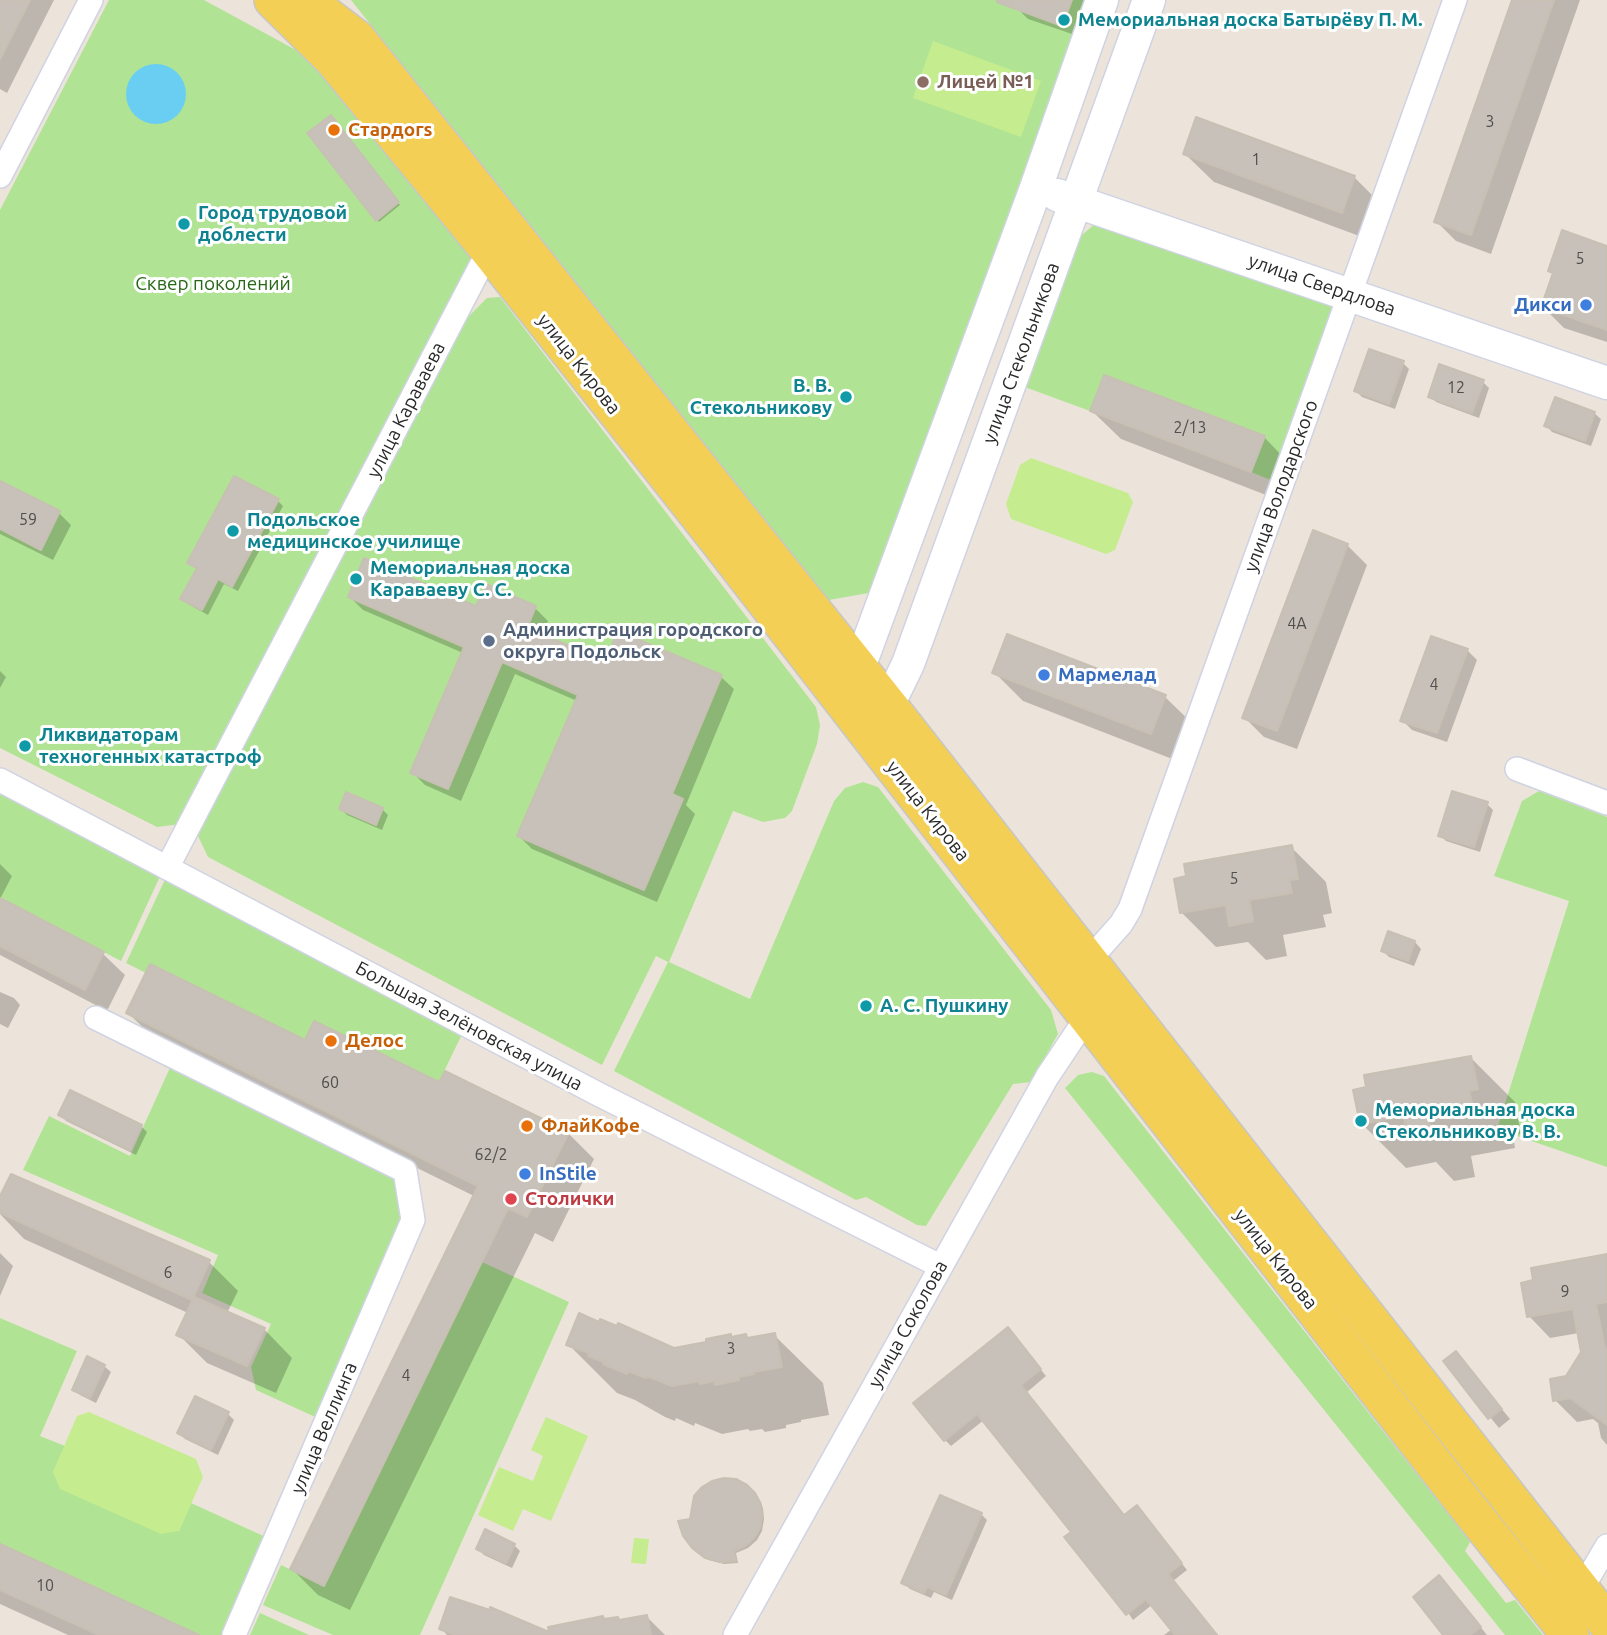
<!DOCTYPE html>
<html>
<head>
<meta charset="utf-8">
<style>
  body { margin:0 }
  canvas { display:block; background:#ece4da }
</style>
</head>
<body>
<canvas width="1607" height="1635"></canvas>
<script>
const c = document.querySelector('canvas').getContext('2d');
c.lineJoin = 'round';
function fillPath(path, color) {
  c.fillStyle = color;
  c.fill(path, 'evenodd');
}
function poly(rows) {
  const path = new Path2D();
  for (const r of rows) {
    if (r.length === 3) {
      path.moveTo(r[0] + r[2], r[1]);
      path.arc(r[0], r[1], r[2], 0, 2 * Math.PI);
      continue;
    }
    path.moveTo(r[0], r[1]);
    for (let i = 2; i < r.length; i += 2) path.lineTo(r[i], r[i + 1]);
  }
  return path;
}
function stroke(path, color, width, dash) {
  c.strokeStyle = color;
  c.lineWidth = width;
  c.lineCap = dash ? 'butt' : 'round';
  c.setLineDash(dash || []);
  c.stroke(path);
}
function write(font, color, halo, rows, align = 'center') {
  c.font = font + ' Ubuntu,sans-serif';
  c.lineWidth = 6;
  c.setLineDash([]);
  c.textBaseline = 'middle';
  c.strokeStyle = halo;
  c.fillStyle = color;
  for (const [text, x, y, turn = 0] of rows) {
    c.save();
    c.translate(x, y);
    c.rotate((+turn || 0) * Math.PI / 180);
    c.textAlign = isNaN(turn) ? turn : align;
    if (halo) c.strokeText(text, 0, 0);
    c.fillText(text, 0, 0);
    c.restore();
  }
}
const green = poly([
  [109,0,204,0,318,62,474,254,181,824,157,827,0,748,0,210],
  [351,0,1093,0,874,592,829,600],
  [1097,222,1340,308,1278,483,1251,472,1264,435,1104,375,1090,411,1022,386,1073,243],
  [500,297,816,707,820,725,817,744,792,811,785,818,763,822,733,811,669,962,750,999,834,801,845,788,863,782,878,787,1051,1010,1058,1034,1031,1082,1013,1084,926,1226,917,1225,866,1197,856,1200,614,1071,668,962,656,956,602,1065,208,857,198,836,452,340,470,315,487,298],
  [0,788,162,872,121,961,0,898],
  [1539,791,1607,817,1607,1167,1497,1129,1569,901,1494,876,1522,801],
  [168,873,464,1030,439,1082,315,1021,305,1040,151,964,146,973,126,963],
  [173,1061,400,1174,409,1221,322,1420,256,1390,251,1367,271,1324,202,1293,218,1255,23,1170,49,1116,130,1156],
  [1092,1072,1104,1076,1470,1542,1465,1551,1506,1603,1515,1600,1543,1635,1505,1635,1065,1088,1078,1075],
  [482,1262,569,1302,420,1635,333,1635,263,1605,281,1565,324,1585],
  [0,1318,77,1351,40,1436,65,1446,53,1472,179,1531,191,1503,270,1539,229,1635,183,1635,0,1544],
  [260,1613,309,1635,250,1635]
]);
const pitch = poly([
  [933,41,1041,81,1021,137,913,98],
  [1031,458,1128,493,1133,502,1115,550,1106,554,1011,519,1006,504,1020,465],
  [89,1412,196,1459,203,1477,179,1531,161,1534,60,1489,53,1472,77,1416],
  [546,1417,588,1436,551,1521,523,1509,513,1531,478,1515,499,1467,533,1481,543,1456,531,1450],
  [634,1538,649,1539,646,1564,631,1563]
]);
const water = poly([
  [156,94,30]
]);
const shadow = poly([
  [0,0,54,0,7,93,0,89],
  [1021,0,1084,0,1072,34,1028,19,1018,9],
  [1513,0,1580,0,1491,254,1456,241,1436,221],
  [333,120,400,205,379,222,377,219],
  [1185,154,1354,177,1383,206,1370,240,1214,182],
  [1607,248,1607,342,1564,328,1543,307,1554,275,1550,271],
  [1403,363,1409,369,1395,409,1362,397,1356,391],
  [1483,382,1489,388,1479,418,1436,402,1430,396],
  [1092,411,1264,437,1292,466,1279,500,1121,439],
  [1594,413,1601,419,1591,446,1552,432,1546,425],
  [0,483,59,513,71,525,53,560,0,534],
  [278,501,283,506,238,591,224,584,208,615,188,604,182,599,198,570,190,563],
  [1347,545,1367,565,1297,749,1264,737,1244,717],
  [487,587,535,608,548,621,542,636,606,664,721,677,734,689,686,805,695,814,657,902,532,849,519,836,577,701,515,674,461,801,425,785,412,772,463,653,363,610,350,597,477,608],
  [1467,650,1477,660,1447,742,1412,730,1402,720],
  [0,671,6,677,0,688],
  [994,672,1165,697,1194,725,1180,762,1023,701],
  [1487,804,1493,810,1480,852,1446,841,1440,835],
  [341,809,382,809,388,815,382,830,347,815],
  [1291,847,1326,882,1332,913,1323,915,1326,927,1283,935,1287,956,1266,960,1248,942,1216,947,1181,912,1188,878],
  [0,864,12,876,0,899],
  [0,900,103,954,125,975,107,1011,0,955],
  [1389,933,1415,942,1421,949,1414,966,1389,957,1383,951],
  [0,992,14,998,20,1005,8,1028,0,1024],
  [128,1013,306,1043,440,1084,568,1133,594,1159,553,1242,535,1233,350,1610,318,1595,292,1569,474,1196,155,1039],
  [1471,1058,1515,1102,1521,1134,1513,1135,1515,1148,1471,1156,1475,1177,1454,1181,1436,1162,1406,1168,1361,1123],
  [60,1114,141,1126,147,1132,136,1155,66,1121],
  [12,1176,209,1262,238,1291,227,1313,264,1329,292,1358,276,1393,207,1363,178,1334,188,1313,24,1239,0,1214,0,1201],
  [0,1253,13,1266,0,1296],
  [1607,1256,1607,1445,1601,1438,1598,1423,1593,1419,1577,1422,1555,1400,1583,1352,1579,1333,1550,1338,1529,1316],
  [774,1335,823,1383,829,1415,801,1420,801,1422,786,1425,786,1428,765,1432,762,1429,750,1431,748,1429,722,1434,695,1423,694,1426,676,1418,675,1421,665,1417,635,1400,617,1393,568,1344,674,1350,709,1344,730,1336,733,1339,746,1336,749,1339],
  [1014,1336,1046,1376,1026,1393,1125,1517,1143,1514,1187,1570,1173,1581,1216,1635,1164,1635,1172,1629,1153,1604,1133,1620,1073,1532,984,1420,951,1446,945,1440],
  [1456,1353,1510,1419,1499,1428,1445,1362],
  [104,1366,111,1372,96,1403,80,1395,74,1389],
  [196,1399,228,1414,234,1420,218,1455,185,1439,179,1433],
  [746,1486,757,1498,763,1508,764,1519,762,1531,757,1540,748,1548,736,1553,738,1563,724,1564,709,1560,697,1551,691,1520],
  [981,1514,987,1520,952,1600,934,1592,931,1598,910,1589,904,1583],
  [514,1545,520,1551,512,1568,484,1555,478,1549],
  [0,1546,189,1635,68,1635,0,1604],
  [1448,1587,1487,1635,1445,1635],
  [647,1617,665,1635,447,1635,441,1628,546,1633,618,1618,621,1622]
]);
const building = poly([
  [0,0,30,0,0,59,0,0],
  [997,0,1072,0,1062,26,997,2,997,0],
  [1512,0,1554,0,1471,235,1434,222,1512,0],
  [331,115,399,202,376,221,307,133,331,115],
  [1196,117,1355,176,1342,213,1183,154,1196,117],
  [1562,230,1607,246,1607,330,1541,307,1553,273,1548,271,1562,230],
  [1369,349,1404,361,1389,404,1354,391,1369,349],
  [1439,364,1484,380,1472,413,1428,397,1439,364],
  [1104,375,1265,436,1251,472,1090,411,1104,375],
  [1555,397,1595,412,1585,441,1544,426,1555,397],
  [234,476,279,499,232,587,218,579,202,610,180,599,197,568,187,563,234,476],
  [0,481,60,511,41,550,0,529,0,481],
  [1313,530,1348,544,1277,731,1242,718,1313,530],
  [364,558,476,606,486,584,536,606,527,628,605,661,618,631,722,675,672,794,683,799,644,890,517,836,578,695,502,662,448,789,410,773,464,647,348,597,364,558],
  [1007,634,1166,695,1151,734,992,673,1007,634],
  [1431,636,1468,649,1437,733,1400,721,1431,636],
  [1452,791,1488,802,1474,847,1438,836,1452,791],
  [346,792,383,808,376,825,339,809,346,792],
  [1292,845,1298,879,1289,880,1292,893,1249,900,1253,921,1229,926,1226,905,1180,913,1174,879,1186,876,1184,864,1292,845],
  [0,898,104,952,85,990,0,946,0,898],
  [1388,931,1415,941,1408,961,1381,951,1388,931],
  [150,964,305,1040,314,1021,439,1082,445,1071,569,1132,527,1217,508,1208,324,1586,290,1569,478,1186,126,1013,150,964],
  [1471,1056,1478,1089,1469,1091,1472,1103,1428,1111,1431,1133,1408,1137,1404,1116,1360,1124,1353,1090,1366,1087,1364,1075,1471,1056],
  [70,1090,142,1125,130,1150,58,1115,70,1090],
  [11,1174,210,1260,192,1300,0,1213,0,1196,11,1174],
  [1607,1254,1607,1302,1596,1304,1605,1348,1607,1349,1607,1425,1570,1398,1553,1401,1550,1379,1566,1376,1581,1352,1573,1309,1527,1317,1521,1283,1533,1280,1531,1268,1607,1254],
  [194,1297,265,1328,247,1366,176,1335,194,1297],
  [579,1313,599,1322,600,1319,617,1326,618,1323,674,1348,706,1342,706,1339,731,1334,731,1337,746,1334,747,1338,775,1333,782,1367,753,1372,754,1374,738,1377,739,1380,715,1385,714,1381,700,1384,699,1381,672,1386,647,1376,646,1378,628,1371,627,1374,603,1364,604,1362,588,1356,589,1353,566,1345,579,1313],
  [1008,1327,1041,1369,1021,1385,1124,1515,1137,1505,1182,1563,1168,1574,1217,1635,1175,1635,1146,1599,1126,1615,1064,1537,1071,1532,977,1414,944,1441,913,1403,1008,1327],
  [1456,1351,1502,1409,1488,1419,1443,1361,1456,1351],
  [87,1356,105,1365,90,1398,72,1390,87,1356],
  [195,1396,229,1412,211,1450,177,1433,195,1396],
  [724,1478,736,1479,747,1485,755,1493,761,1504,762,1516,760,1528,754,1538,745,1546,734,1551,736,1561,720,1562,705,1558,692,1548,683,1536,678,1521,690,1519,694,1496,702,1487,712,1481,724,1478],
  [940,1495,982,1513,946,1595,927,1587,924,1593,901,1583,940,1495],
  [485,1529,515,1544,506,1563,476,1549,485,1529],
  [0,1544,81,1581,199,1635,99,1635,0,1590,0,1544],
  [1439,1575,1481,1627,1470,1635,1443,1635,1413,1597,1439,1575],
  [450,1597,490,1610,490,1607,549,1632,548,1627,603,1616,604,1619,618,1617,619,1620,647,1615,651,1635,455,1635,439,1629,450,1597]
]);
const street = poly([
  [0,176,91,0],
  [1517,769,1607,803],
  [0,780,598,1094,940,1266],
  [167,868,489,250],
  [1089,960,1121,924,1130,909,1455,0],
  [96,1018,405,1171,413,1220,234,1635],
  [1581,1590,1607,1546],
  [735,1635,1047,1077,1087,1017]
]);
const secondary = poly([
  [1057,195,1607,383],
  [851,689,1036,188,1102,0],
  [876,725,888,705,908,664,1149,0]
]);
const primary = poly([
  [273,0,333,59,489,250,714,535,1466,1505,1570,1635],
  [306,0,357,39,888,705,1607,1623]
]);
const markers = [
  [1064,20,7,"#0f9aa8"],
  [923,82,7,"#8d6e63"],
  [334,130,7,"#e8710a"],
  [184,224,7,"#0f9aa8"],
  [1586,305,7,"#3f7fe0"],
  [846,397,7,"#0f9aa8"],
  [233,531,7,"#0f9aa8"],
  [356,579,7,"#0f9aa8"],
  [489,641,7,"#5c6f8a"],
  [1044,675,7,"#3f7fe0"],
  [25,746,7,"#0f9aa8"],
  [866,1006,7,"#0f9aa8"],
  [331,1041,7,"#e8710a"],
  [1361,1121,7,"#0f9aa8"],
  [527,1126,7,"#e8710a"],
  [525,1174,7,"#3f7fe0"],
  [511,1199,7,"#e0444e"]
];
const numberNames = [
  ["3",1490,122],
  ["1",1256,160],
  ["5",1580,259],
  ["12",1456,388],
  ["2/13",1190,428],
  ["59",28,520],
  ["4А",1297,624],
  ["4",1434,685],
  ["5",1234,879],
  ["60",330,1083],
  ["62/2",491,1155],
  ["6",168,1273],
  ["9",1565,1292],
  ["3",731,1349],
  ["4",406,1376],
  ["10",45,1586]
];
const cultureNames = [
  ["Мемориальная доска Батырёву П. М.",1078,20],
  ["Город трудовой",198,213],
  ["доблести",198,235],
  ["В. В.",832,386,"right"],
  ["Стекольникову",832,408,"right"],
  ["Подольское",247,520],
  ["медицинское училище",247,542],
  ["Мемориальная доска",370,568],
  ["Караваеву С. С.",370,590],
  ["Ликвидаторам",39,735],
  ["техногенных катастроф",39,757],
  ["А. С. Пушкину",880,1006],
  ["Мемориальная доска",1375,1110],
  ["Стекольникову В. В.",1375,1132]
];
const educationNames = [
  ["Лицeй №1",937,82]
];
const foodNames = [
  ["Стардогs",348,130],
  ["Делос",345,1041],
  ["ФлайКофе",541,1126]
];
const parkNames = [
  ["Сквер поколений",213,284]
];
const streetNames = [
  ["улица Свердлова",1322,285,19],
  ["улица Стекольникова",1021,353,-70],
  ["улица Кирова",579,364,52],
  ["улица Караваева",406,410,-63],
  ["улица Володарского",1281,486,-70],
  ["улица Кирова",928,811,52],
  ["Большая Зелёновская улица",469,1026,28],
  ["улица Кирова",1276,1259,52],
  ["улица Соколова",908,1324,-61],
  ["улица Веллинга",324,1428,-67]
];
const shopNames = [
  ["Дикси",1572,305,"right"],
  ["Мармелад",1058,675],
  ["InStile",539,1174]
];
const serviceNames = [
  ["Администрация городского",503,630],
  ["округа Подольск",503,652]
];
const healthNames = [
  ["Столички",525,1199]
];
fillPath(green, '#b0e494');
fillPath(pitch, '#c5ec8f');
fillPath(water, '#69cef2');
fillPath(shadow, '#0003');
fillPath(building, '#c7c1b9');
stroke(building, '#c7c0b3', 2);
stroke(street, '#cfd3e2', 26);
stroke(secondary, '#cfd3e2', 35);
stroke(primary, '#c7c7c7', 40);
stroke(street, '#fff', 23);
stroke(secondary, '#fff', 32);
stroke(primary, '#f4cf56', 37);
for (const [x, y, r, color] of markers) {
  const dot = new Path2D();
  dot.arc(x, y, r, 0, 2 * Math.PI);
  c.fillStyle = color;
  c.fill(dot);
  stroke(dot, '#fff', 2.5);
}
write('16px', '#504f4d', null, numberNames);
write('bold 19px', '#0d838f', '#fff', cultureNames, 'left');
write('bold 19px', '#785e54', '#fff', educationNames, 'left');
write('bold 19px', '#c56008', '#fff', foodNames, 'left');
write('19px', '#286717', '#fff', parkNames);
write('19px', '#292929', '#fff', streetNames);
write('bold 19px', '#366cbe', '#fff', shopNames, 'left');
write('bold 19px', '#4e5e75', '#fff', serviceNames, 'left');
write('bold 19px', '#be3a42', '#fff', healthNames, 'left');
</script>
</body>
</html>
